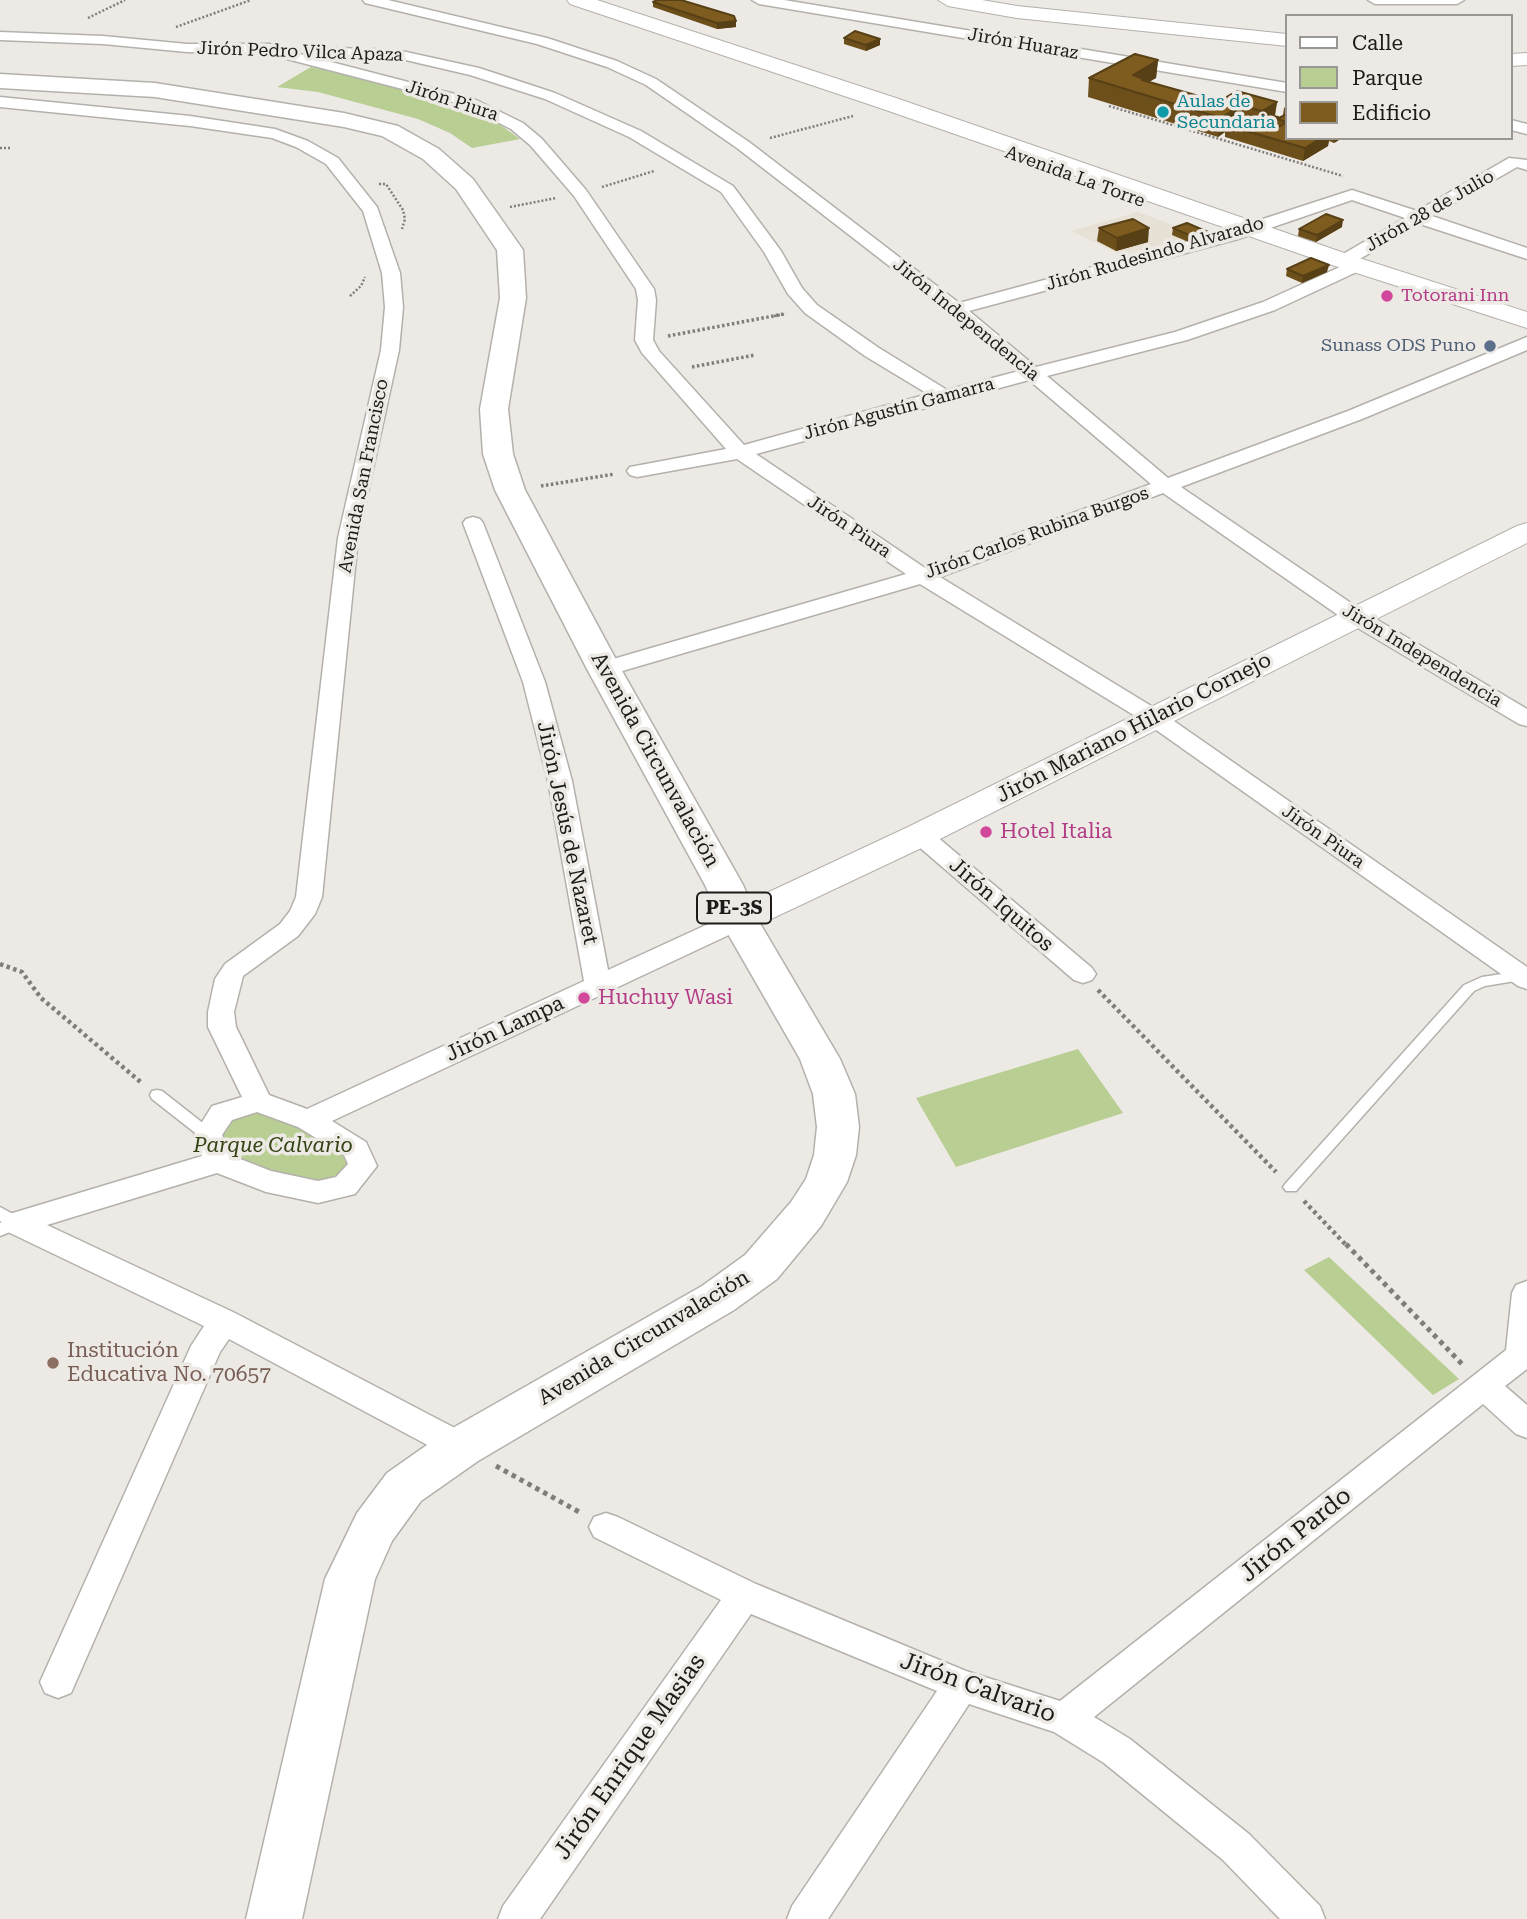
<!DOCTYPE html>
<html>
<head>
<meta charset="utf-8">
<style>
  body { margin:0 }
  #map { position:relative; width:1527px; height:1919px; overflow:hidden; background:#edeae5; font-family:"Roboto Serif",serif }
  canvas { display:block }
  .legend { position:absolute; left:1285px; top:14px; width:228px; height:126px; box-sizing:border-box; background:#edeae5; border:2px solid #999793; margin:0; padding:9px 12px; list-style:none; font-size:21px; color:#1c1b19 }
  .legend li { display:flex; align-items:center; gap:14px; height:35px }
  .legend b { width:35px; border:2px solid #999793 }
</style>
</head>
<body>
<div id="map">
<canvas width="1527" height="1919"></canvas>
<ul class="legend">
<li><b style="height:9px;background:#fff"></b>Calle</li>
<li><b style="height:19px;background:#b8ce92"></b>Parque</li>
<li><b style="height:19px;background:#7e5c1f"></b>Edificio</li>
</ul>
</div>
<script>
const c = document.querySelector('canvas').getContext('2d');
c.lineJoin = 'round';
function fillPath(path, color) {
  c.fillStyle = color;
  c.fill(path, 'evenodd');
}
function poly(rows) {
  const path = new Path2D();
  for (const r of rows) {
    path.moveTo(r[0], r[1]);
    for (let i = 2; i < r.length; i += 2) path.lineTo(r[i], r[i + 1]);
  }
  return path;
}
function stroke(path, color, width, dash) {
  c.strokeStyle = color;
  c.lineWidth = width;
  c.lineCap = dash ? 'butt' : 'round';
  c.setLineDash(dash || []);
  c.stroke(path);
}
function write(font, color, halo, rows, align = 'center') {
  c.font = font + ' "Roboto Serif",serif';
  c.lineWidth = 7;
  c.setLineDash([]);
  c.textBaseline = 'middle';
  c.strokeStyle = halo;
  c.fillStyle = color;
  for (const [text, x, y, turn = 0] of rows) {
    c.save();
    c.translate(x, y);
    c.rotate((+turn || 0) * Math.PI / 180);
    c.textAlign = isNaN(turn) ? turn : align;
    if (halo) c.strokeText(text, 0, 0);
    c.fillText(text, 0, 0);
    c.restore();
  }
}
const built = poly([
  [1138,212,1208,238,1130,259,1071,231]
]);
const green = poly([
  [311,67,413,91,466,108,492,119,520,139,472,148,450,133,418,119,318,92,277,87],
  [1078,1049,1123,1113,956,1167,916,1098],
  [257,1104,306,1121,361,1166,318,1190,221,1161,211,1134,224,1114],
  [1329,1257,1459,1379,1433,1395,1304,1270]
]);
const pathFar3 = poly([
  [88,18,125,0],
  [176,27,251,0],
  [1109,106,1343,176],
  [770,138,853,116],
  [0,148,11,148],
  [379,184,386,184,403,210,405,219,402,229],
  [602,187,654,171],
  [510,207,556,198],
  [350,296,361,286,365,277],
  [774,316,786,314]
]);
const pathFar2 = poly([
  [668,336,784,314],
  [692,367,755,355],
  [541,486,615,474]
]);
const pathFar1 = poly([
  [0,964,22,972,41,998,143,1084],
  [1098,990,1276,1172],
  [1304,1201,1347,1246]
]);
const path = poly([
  [1346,1244,1463,1365],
  [496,1466,581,1513]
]);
const lane = poly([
  [1522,971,1527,973,1527,979,1485,986,1474,991,1296,1191,1286,1191,1283,1187,1286,1183,1464,985,1482,977,1522,971],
  [157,1090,162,1091,213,1131,216,1135,213,1139,203,1139,152,1099,150,1095,152,1091,157,1090],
  [0,1207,22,1219,24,1223,22,1227,0,1236,0,1223,2,1222,0,1221,0,1207]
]);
const street = poly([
  [363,0,388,0,547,38,617,61,656,79,749,142,959,303,1226,231,1352,190,1417,211,1509,158,1527,160,1527,170,1517,167,1432,216,1527,248,1527,259,1420,224,1358,260,1366,265,1363,269,1275,310,1187,340,1047,376,1168,478,1348,411,1527,337,1527,350,1362,419,1181,487,1364,612,1527,709,1527,726,1519,724,1348,622,1163,493,940,577,1161,712,1527,967,1527,989,1518,986,1145,722,920,584,612,674,596,674,593,669,596,664,906,574,737,459,637,477,630,475,627,471,630,467,726,449,642,353,635,340,638,300,636,289,574,196,530,145,511,129,464,105,260,52,187,52,103,44,0,40,0,32,103,36,187,44,270,44,277,48,474,99,523,123,542,139,586,190,654,289,656,300,653,340,659,351,744,445,928,394,865,356,805,313,788,294,764,252,721,192,629,137,545,99,470,75,397,58,312,54,307,53,305,50,307,47,397,50,479,68,555,93,641,131,733,186,781,251,802,288,817,305,879,348,947,390,1019,371,950,313,737,148,646,85,607,67,537,44,365,3,363,0],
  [1352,200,1405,218,1338,257,1335,261,1342,266,1263,302,1175,332,1036,367,969,311,1238,239,1352,200],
  [1029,380,1151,484,925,568,756,454,1029,380],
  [752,0,784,0,1287,83,1287,92,759,4,752,0],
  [1368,0,1464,0,1457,4,1375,4,1368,0],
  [0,97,190,116,275,129,308,141,338,158,377,207,400,273,403,307,399,350,358,538,322,897,315,914,298,936,243,976,234,1012,236,1027,269,1095,307,1109,584,981,548,781,523,682,463,523,466,519,473,517,480,519,483,523,545,682,572,781,608,970,730,914,739,912,748,914,752,920,748,926,332,1121,366,1142,377,1166,355,1194,318,1203,266,1192,217,1173,47,1225,235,1313,472,1437,477,1447,472,1457,461,1460,450,1457,229,1339,220,1352,71,1693,58,1698,45,1693,40,1682,191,1346,204,1326,6,1231,1,1223,6,1215,202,1156,194,1135,212,1106,242,1097,208,1027,208,1012,215,979,225,964,280,924,290,911,296,897,338,538,381,350,385,307,382,273,363,211,326,164,296,147,272,138,190,126,0,107,0,97],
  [257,1112,298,1127,344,1155,348,1164,336,1177,318,1181,271,1171,230,1155,222,1135,232,1120,257,1112],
  [1511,120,1527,124,1527,134,1511,130,1511,120],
  [920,827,929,830,1092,968,1096,974,1092,980,1083,983,1074,980,911,840,908,835,911,830,920,827],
  [1527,1281,1527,1369,1505,1386,1527,1405,1527,1438,1516,1434,1483,1404,1094,1717,1130,1739,1249,1834,1320,1906,1325,1919,1280,1919,1223,1860,1104,1763,1054,1732,969,1704,828,1919,787,1919,792,1906,937,1691,751,1614,540,1919,498,1919,503,1906,721,1600,594,1537,589,1527,594,1517,606,1513,618,1517,756,1584,966,1671,1060,1701,1506,1350,1512,1293,1516,1285,1527,1281]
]);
const secondary = poly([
  [567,0,597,0,896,98,1353,256,1527,312,1527,328,1335,266,880,108,570,4,567,0],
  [938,0,982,0,1017,6,1287,34,1287,46,1017,18,948,6,938,0],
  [1527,53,1527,65,1511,66,1511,54,1527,53],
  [1527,523,1527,543,932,843,752,928,739,932,726,928,721,920,726,912,908,827,1517,526,1527,523]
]);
const highway = poly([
  [0,74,155,83,344,113,398,126,439,149,473,179,523,250,526,298,508,409,513,454,525,490,621,669,743,885,758,920,840,1059,855,1094,859,1127,856,1155,847,1182,821,1226,777,1279,734,1310,478,1461,421,1501,392,1541,375,1579,302,1919,246,1919,325,1579,357,1513,387,1473,444,1433,702,1286,745,1255,791,1202,806,1179,814,1155,817,1127,813,1094,800,1059,720,920,705,885,587,669,495,490,483,454,480,409,500,298,497,250,456,189,423,159,382,136,344,127,155,97,0,88,0,74]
]);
const wall = poly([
  [653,2,736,21,736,27,717,29,653,7],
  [844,38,880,39,880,45,866,51,844,44],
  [1158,60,1156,78,1148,82,1221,103,1221,100,1277,102,1275,116,1278,119,1285,115,1283,115,1284,108,1287,106,1287,138,1342,138,1334,143,1329,141,1328,146,1303,161,1225,137,1225,132,1218,137,1088,97,1089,78],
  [1342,227,1316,242,1298,236,1299,229],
  [1099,228,1148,242,1116,251,1097,241],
  [1173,228,1208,232,1208,238,1191,243,1172,235],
  [1287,269,1327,272,1302,283,1286,276]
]);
const shadedWall = poly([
  [736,21,736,27,717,29,717,23],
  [880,39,880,45,866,51,866,45],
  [1158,60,1156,78,1142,86,1133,75],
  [1277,102,1274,119,1278,117,1277,123,1266,130,1260,130,1262,111],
  [1238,107,1235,126,1226,125,1225,132,1218,137,1221,118],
  [1321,138,1329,138,1328,146,1303,161,1305,148],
  [1335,138,1342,138,1334,143],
  [1343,220,1342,227,1316,242,1317,235],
  [1149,228,1148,242,1116,251,1117,238],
  [1208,232,1208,238,1191,243,1191,236],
  [1329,265,1327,272,1302,283,1303,276]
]);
const building = poly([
  [657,0,681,0,734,16,736,21,717,23,653,2,657,0],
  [855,31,880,39,866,45,844,38,855,31],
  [1135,54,1158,60,1133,75,1143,79,1142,80,1238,107,1221,118,1089,78,1135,54],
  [1237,91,1277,102,1262,111,1221,100,1237,91],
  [1285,115,1287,116,1287,122,1277,119,1285,115],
  [1273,116,1278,117,1267,124,1262,123,1273,116],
  [1240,117,1277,128,1287,122,1287,138,1321,138,1305,148,1226,125,1240,117],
  [1326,214,1343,220,1317,235,1299,229,1326,214],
  [1133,219,1149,228,1117,238,1099,228,1133,219],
  [1187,223,1208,232,1191,236,1173,228,1187,223],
  [1311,258,1329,265,1303,276,1287,269,1311,258]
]);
const markers = [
  [1163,112,7,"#0f9aa8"],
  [1387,296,7,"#d1479c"],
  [1490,346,7,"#5c6f8a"],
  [986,832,7,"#d1479c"],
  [584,998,7,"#d1479c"],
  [53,1363,7,"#8d6e63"]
];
const farStreetnames = [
  ["Jirón Huaraz",1023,44,10],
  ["Jirón Pedro Vilca Apaza",300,52,2],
  ["Jirón Piura",452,101,18],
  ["Avenida La Torre",1075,177,20],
  ["Jirón 28 de Julio",1430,211,-30],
  ["Jirón Rudesindo Alvarado",1155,254,-16],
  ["Jirón Independencia",966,320,39],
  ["Jirón Agustín Gamarra",899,409,-15],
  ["Avenida San Francisco",364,476,-79],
  ["Jirón Piura",849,527,34],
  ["Jirón Carlos Rubina Burgos",1037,533,-20],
  ["Jirón Independencia",1422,656,31],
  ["Jirón Piura",1323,837,35]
];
const farCulturenames = [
  ["Aulas de",1177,102],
  ["Secundaria",1177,123]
];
const farHotelnames = [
  ["Totorani Inn",1401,296]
];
const farServicenames = [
  ["Sunass ODS Puno",1476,346]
];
const shields = [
  [734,908,74]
];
const shieldNames = [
  ["PE-3S",734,908]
];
const streetNames = [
  ["Jirón Mariano Hilario Cornejo",1134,728,-27],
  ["Avenida Circunvalación",655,760,61],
  ["Jirón Jesús de Nazaret",567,833,78],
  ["Jirón Iquitos",1001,905,41],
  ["Jirón Lampa",505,1029,-25],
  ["Avenida Circunvalación",644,1338,-31]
];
const hotelNames = [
  ["Hotel Italia",1000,832],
  ["Huchuy Wasi",598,998]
];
const parkNames = [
  ["Parque Calvario",273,1146]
];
const educationNames = [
  ["Institución",67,1351],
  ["Educativa No. 70657",67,1375]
];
const nearStreetnames = [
  ["Jirón Pardo",1296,1535,-39],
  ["Jirón Calvario",978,1688,20],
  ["Jirón Enrique Masias",630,1757,-55]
];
fillPath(built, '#e7e0d4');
fillPath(green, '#b8ce92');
stroke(lane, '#b4b1ac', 3);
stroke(street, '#b4b1ac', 3);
stroke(secondary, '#b4b1ac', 2);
stroke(highway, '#b4b1ac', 3);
stroke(pathFar3, '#807e7b', 2.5, [2, 2]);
stroke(pathFar2, '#807e7b', 3.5, [2.5, 2.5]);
stroke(pathFar1, '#807e7b', 4.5, [3.5, 3.5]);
stroke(path, '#807e7b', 5, [4.5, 4.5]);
fillPath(lane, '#fff');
fillPath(street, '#fff');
fillPath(secondary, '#fff');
fillPath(highway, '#fff');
fillPath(wall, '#6c4f1b');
fillPath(shadedWall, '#584016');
fillPath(building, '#7e5c1f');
stroke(building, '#584016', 2);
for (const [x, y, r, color] of markers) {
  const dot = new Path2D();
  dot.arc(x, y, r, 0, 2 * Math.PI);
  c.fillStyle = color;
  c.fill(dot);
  stroke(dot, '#edeae5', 2.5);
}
write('18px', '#1c1b19', '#edeae5', farStreetnames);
write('18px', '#0d838f', '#edeae5', farCulturenames, 'left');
write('18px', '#b23c85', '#edeae5', farHotelnames, 'left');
write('18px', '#4e5e75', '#edeae5', farServicenames, 'right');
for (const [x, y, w] of shields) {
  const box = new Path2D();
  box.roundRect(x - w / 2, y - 15.5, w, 31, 5);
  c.fillStyle = '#edeae5';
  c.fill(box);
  stroke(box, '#1c1b19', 2);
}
write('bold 19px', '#1c1b19', null, shieldNames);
write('21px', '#1c1b19', '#edeae5', streetNames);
write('21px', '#b23c85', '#edeae5', hotelNames, 'left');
write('italic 21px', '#344214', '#edeae5', parkNames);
write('21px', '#785e54', '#edeae5', educationNames, 'left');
write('24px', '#1c1b19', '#edeae5', nearStreetnames);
</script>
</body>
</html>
